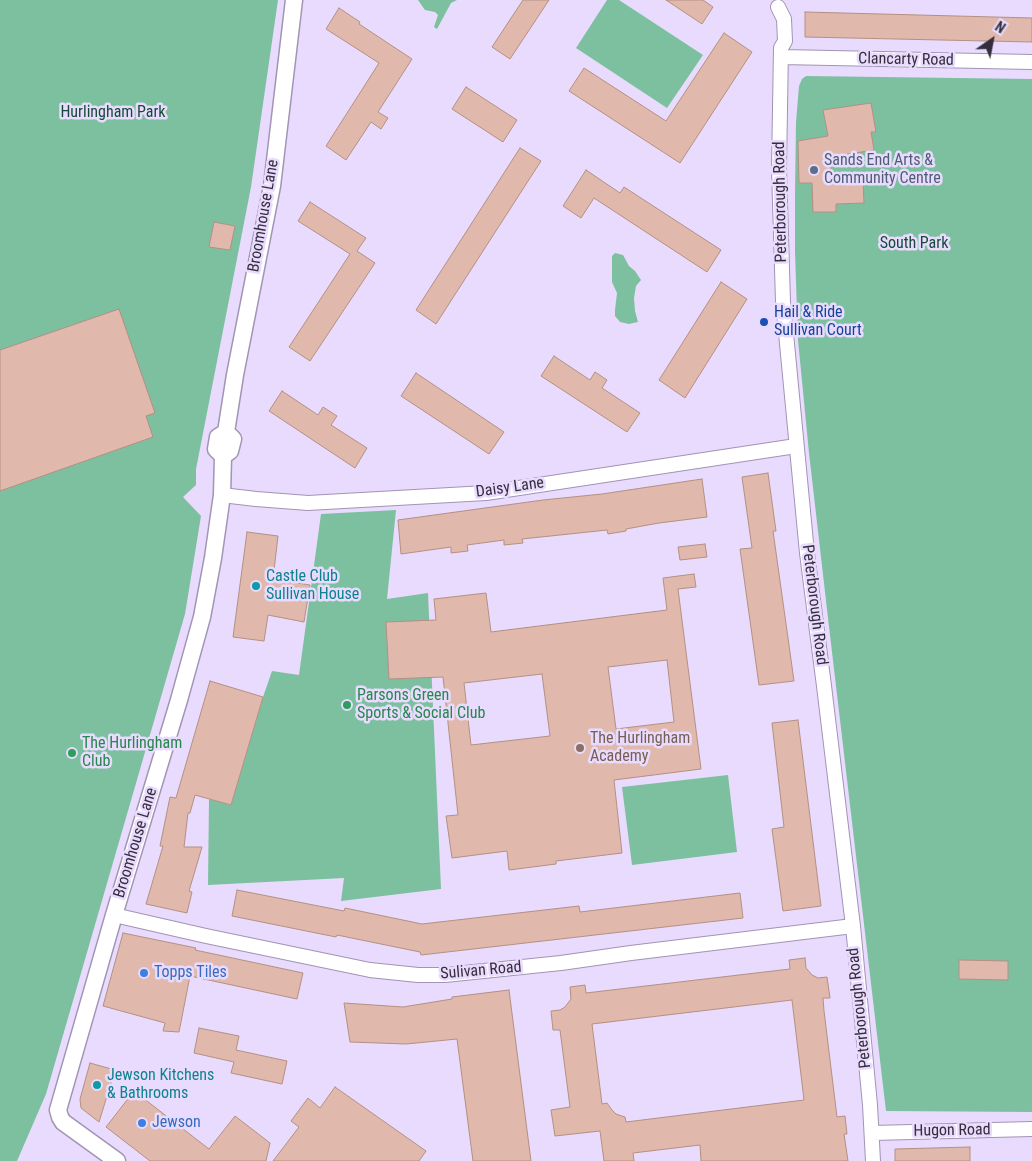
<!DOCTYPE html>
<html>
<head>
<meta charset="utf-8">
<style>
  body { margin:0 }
  #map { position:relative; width:1032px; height:1161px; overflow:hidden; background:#e8dbfd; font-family:"Roboto Condensed",sans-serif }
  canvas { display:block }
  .north { position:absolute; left:967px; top:15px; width:50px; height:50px; -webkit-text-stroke:4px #e8dbfd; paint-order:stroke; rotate:33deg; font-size:14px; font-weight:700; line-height:20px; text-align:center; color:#342e3c }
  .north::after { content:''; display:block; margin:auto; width:18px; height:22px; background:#342e3c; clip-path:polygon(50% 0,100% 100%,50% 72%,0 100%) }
</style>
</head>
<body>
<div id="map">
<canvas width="1032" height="1161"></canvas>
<div class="north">N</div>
</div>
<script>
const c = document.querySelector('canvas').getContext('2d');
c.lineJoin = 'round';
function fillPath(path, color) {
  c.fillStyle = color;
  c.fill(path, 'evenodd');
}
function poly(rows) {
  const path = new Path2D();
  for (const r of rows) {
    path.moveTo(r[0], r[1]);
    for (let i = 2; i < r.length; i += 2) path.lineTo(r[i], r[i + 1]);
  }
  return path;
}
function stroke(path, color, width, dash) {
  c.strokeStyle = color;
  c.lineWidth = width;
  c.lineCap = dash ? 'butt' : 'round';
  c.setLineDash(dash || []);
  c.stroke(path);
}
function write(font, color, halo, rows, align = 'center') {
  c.font = font + ' "Roboto Condensed",sans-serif';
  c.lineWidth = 5;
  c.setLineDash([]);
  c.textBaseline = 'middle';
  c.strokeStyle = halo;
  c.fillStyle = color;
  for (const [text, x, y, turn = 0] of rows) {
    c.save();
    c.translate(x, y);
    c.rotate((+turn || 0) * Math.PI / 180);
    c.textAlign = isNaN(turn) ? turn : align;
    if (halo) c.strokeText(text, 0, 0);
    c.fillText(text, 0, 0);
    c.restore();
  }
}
const green = poly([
  [0,0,278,0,251,187,196,469,196,485,183,497,201,516,185,614,46,1094,17,1161,0,1161],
  [418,0,470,0,457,0,451,3,437,29,434,27,438,15,435,12,425,10],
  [607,0,619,0,703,55,667,108,576,48],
  [806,76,1032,79,1032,1112,886,1111,828,618,809,453,798,340,795,252,795,193,796,122,799,86,802,79],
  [615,253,623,255,629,266,635,271,641,280,636,286,634,298,635,311,638,322,633,323,629,324,620,322,615,316,615,310,617,293,612,282,612,256],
  [396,510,387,599,428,593,441,889,341,901,344,878,208,885,209,799,231,805,263,697,272,671,299,675,321,514],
  [728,775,737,852,632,865,622,787]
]);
const building = poly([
  [523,0,549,0,510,59,492,47,523,0],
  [666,0,703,0,713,7,702,24,666,0],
  [339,8,360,22,359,24,412,59,378,112,388,118,381,129,371,122,346,160,326,146,379,63,326,29,339,8],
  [805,12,1032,18,1032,42,805,37,805,12],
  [724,33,752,52,680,163,569,91,584,68,666,121,724,33],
  [466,87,517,120,503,142,452,109,466,87],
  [871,103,876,132,871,132,874,150,830,157,831,182,863,181,864,203,836,204,836,212,813,212,812,183,799,183,798,141,828,136,823,110,871,103],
  [520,148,541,161,436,324,416,310,520,148],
  [586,170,620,193,624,187,721,250,707,272,594,198,581,218,563,206,586,170],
  [310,202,366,238,357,251,375,263,310,361,289,347,350,254,298,221,310,202],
  [214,222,235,226,230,250,209,247,214,222],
  [721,282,747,299,685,398,659,380,721,282],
  [119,309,155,413,146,416,153,437,0,491,0,350,119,309],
  [554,356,590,380,595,372,607,380,602,388,640,413,627,432,541,376,554,356],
  [416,373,504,432,489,454,401,396,416,373],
  [282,391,318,415,323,407,337,416,331,425,367,448,355,468,269,411,282,391],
  [768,473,776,531,773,531,794,681,759,685,740,549,752,548,742,477,768,473],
  [702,479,707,517,659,523,626,529,626,531,608,534,607,530,522,539,523,543,504,545,504,540,467,545,468,551,451,553,451,547,401,554,398,520,543,500,602,494,702,479],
  [247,532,278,536,273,579,310,585,304,622,268,615,264,641,233,637,247,532],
  [705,544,707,557,680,560,678,547,705,544],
  [694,574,696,587,678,589,701,769,614,780,622,853,556,861,556,864,509,870,507,851,452,858,446,816,458,815,443,677,389,679,386,622,436,620,434,599,486,593,491,632,667,610,663,578,694,574],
  [667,660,674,722,616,729,608,667,667,660],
  [542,674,550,736,471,745,464,683,542,674],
  [210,681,263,697,231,805,195,795,190,813,188,813,184,847,202,847,189,891,192,892,187,913,146,904,163,846,160,846,170,797,176,798,210,681],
  [798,720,821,906,783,911,772,829,784,827,772,723,798,720],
  [237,890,344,911,345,908,422,924,579,906,580,912,740,893,743,918,421,955,420,952,337,935,336,937,232,916,237,890],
  [123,933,196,948,195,950,303,973,297,999,190,976,179,1032,163,1031,165,1023,103,1006,123,933],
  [805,958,806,968,812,975,818,978,827,977,830,998,823,998,824,1011,837,1117,845,1116,847,1134,844,1134,848,1161,701,1161,700,1145,633,1153,634,1161,604,1161,600,1131,555,1136,551,1110,570,1107,560,1030,553,1030,551,1011,560,1010,565,1007,571,999,570,987,585,985,586,993,790,969,789,960,805,958],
  [792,1000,804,1100,626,1122,625,1117,616,1114,612,1110,607,1103,602,1104,592,1024,792,1000],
  [959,960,1008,961,1008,980,959,979,959,960],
  [509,990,531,1161,473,1161,457,1039,406,1044,350,1042,344,1003,403,1007,452,999,452,997,509,990],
  [199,1028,239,1036,236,1050,287,1061,282,1084,231,1073,234,1062,194,1053,199,1028],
  [90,1063,115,1070,99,1122,81,1108,80,1099,90,1063],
  [335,1087,426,1151,419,1161,273,1161,299,1127,291,1121,308,1098,320,1108,335,1087],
  [134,1091,209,1149,235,1116,270,1143,266,1161,150,1161,106,1127,134,1091],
  [970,1147,970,1161,895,1161,895,1149,970,1147]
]);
const minor = poly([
  [778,7,784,19,785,41,781,48,779,169,783,302,807,553,824,686,853,926,870,1105,873,1161],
  [781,57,1032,62],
  [222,495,256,499,308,503,486,493,796,446],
  [114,915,206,936,370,970,418,975,445,975,561,963,631,953,853,926],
  [872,1133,1032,1129]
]);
const tertiary = poly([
  [223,456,230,451,233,439,226,432,235,375,272,186,294,0],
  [117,1161,63,1122,60,1117,58,1110,114,915,179,700,202,617,213,558,222,495,223,456,216,449,218,437,226,432]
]);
const markers = [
  [814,170,5,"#5c6f8a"],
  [764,322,5,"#1a4fb4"],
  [256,586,5,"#0f9aa8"],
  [347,705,5,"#2e9e5b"],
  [580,748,5,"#8d6e63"],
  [72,753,5,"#2e9e5b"],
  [144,973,5,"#3f7fe0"],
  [97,1085,5,"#0f9aa8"],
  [142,1123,5,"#3f7fe0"]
];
const streetNames = [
  ["Clancarty Road",906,60,1],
  ["Peterborough Road",781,202,-91],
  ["Broomhouse Lane",264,216,-80],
  ["Daisy Lane",510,488,-8],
  ["Peterborough Road",814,605,83],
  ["Broomhouse Lane",136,843,-73],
  ["Sulivan Road",481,971,-5],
  ["Peterborough Road",860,1008,-96],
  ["Hugon Road",952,1131,-1]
];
const parkNames = [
  ["Hurlingham Park",113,113],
  ["South Park",914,244]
];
const serviceNames = [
  ["Sands End Arts &",824,161],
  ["Community Centre",824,179]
];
const transitNames = [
  ["Hail & Ride",774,313],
  ["Sullivan Court",774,331]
];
const cultureNames = [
  ["Castle Club",266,577],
  ["Sullivan House",266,595],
  ["Jewson Kitchens",107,1076],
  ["& Bathrooms",107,1094]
];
const leisureNames = [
  ["Parsons Green",357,696],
  ["Sports & Social Club",357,714],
  ["The Hurlingham",82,744],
  ["Club",82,762]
];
const educationNames = [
  ["The Hurlingham",590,739],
  ["Academy",590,757]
];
const shopNames = [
  ["Topps Tiles",154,973],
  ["Jewson",152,1123]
];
fillPath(green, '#7dc0a0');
fillPath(building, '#e0b9ac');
stroke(building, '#b48f83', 1);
stroke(minor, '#a194b4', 16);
stroke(tertiary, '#a194b4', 19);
stroke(minor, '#fff', 14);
stroke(tertiary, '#fff', 16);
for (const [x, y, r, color] of markers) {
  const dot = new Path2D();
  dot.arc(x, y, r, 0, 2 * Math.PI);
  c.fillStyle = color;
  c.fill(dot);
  stroke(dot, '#e8dbfd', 2);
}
write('16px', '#342e3c', '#e8dbfd', streetNames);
write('16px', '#154b36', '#e8dbfd', parkNames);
write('16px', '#4e5e75', '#e8dbfd', serviceNames, 'left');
write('16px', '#164399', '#e8dbfd', transitNames, 'left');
write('16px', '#0d838f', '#e8dbfd', cultureNames, 'left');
write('16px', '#27864d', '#e8dbfd', leisureNames, 'left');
write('16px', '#785e54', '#e8dbfd', educationNames, 'left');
write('16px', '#366cbe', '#e8dbfd', shopNames, 'left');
</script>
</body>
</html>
